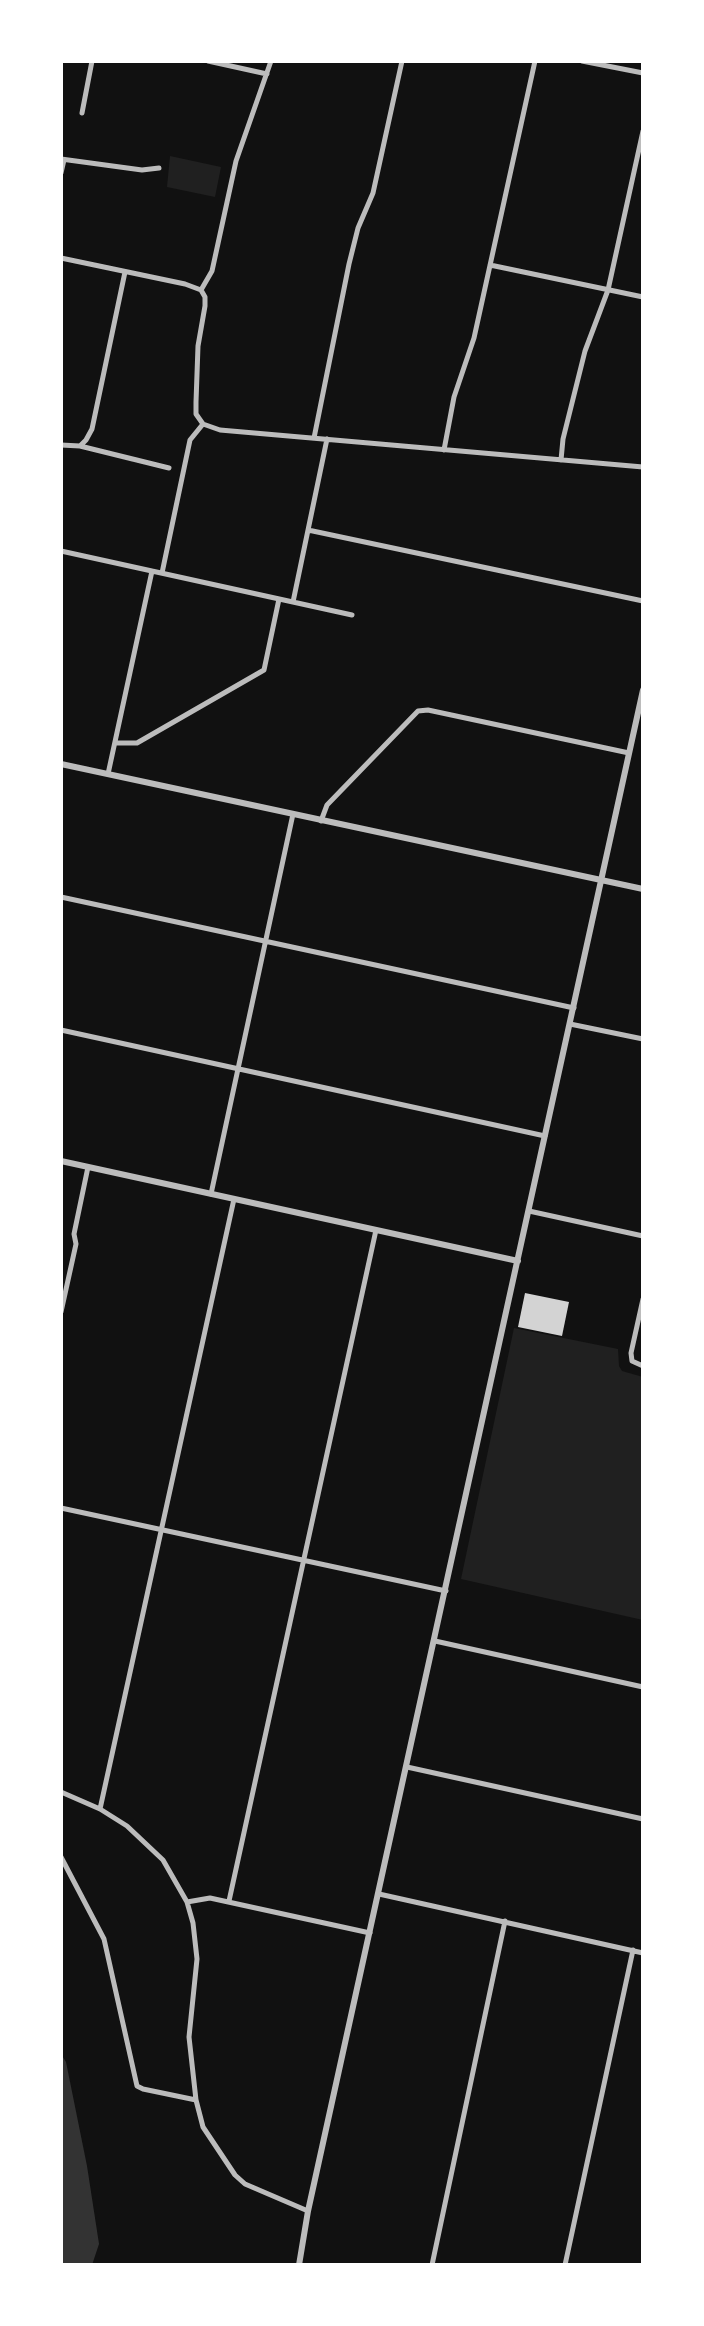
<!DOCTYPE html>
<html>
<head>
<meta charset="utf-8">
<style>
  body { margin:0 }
  #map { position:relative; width:704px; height:2326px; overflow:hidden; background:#111; font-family:Bitter,serif }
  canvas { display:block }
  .frame { position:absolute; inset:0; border:63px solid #fff; pointer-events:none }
</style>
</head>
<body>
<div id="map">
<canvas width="704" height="2326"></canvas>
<div class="frame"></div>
</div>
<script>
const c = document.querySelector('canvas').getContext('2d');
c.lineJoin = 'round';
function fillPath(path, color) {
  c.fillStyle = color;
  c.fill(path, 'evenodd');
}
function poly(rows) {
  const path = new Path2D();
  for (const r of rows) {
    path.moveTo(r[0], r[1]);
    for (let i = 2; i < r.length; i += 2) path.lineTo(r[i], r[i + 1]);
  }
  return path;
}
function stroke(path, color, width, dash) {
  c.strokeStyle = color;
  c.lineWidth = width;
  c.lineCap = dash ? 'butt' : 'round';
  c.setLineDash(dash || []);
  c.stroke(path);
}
const green = poly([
  [170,156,221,167,215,197,167,187],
  [514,1328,618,1349,619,1366,622,1371,643,1377,643,1620,461,1579]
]);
const water = poly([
  [61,2054,66,2062,87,2166,99,2244,92,2265,61,2265]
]);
const building = poly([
  [525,1293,569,1302,562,1336,518,1327]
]);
const minor = poly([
  [208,61,267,74],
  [582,61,643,73],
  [82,113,92,61],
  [61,159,142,170,159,168],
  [61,173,64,160],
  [61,258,185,284,201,290],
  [490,265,643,297],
  [203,424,220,430,643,467],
  [203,424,196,414,196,402,198,346,205,306,205,297,201,290,212,271,236,161,271,61],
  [314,438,349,264,358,228,373,193,402,61],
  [61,445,80,446,86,440,92,429,125,272],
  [80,446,169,468],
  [444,450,454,397,474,338,535,61],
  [561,460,563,439,585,351,608,290,643,131],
  [308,530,643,601],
  [61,551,352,615],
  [162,573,190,440,203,424],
  [293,602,327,439],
  [115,743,137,743,264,670,279,599],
  [108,774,152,571],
  [321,821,327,805,418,711,428,710,629,753],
  [61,897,574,1008],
  [570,1024,643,1039],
  [61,1030,545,1136],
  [211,1194,293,814],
  [529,1211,643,1236],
  [643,1299,631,1353,632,1361,643,1366],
  [61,1312,76,1244,74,1234,88,1167],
  [61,1508,446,1591],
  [435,1641,643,1687],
  [407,1767,643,1819],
  [61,1792,100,1809,127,1826,163,1860,187,1902,193,1923,197,1959,189,2037,196,2100,203,2127,235,2175,245,2184,308,2211],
  [100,1809,234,1199],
  [61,1857,104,1939,137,2086,143,2089,196,2100],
  [379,1894,643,1953],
  [229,1901,376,1230],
  [187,1902,210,1898,370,1933],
  [432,2265,505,1921],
  [565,2265,633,1950]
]);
const tertiary = poly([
  [61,764,643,889],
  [61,1161,518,1261],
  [299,2265,308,2211,643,690]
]);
fillPath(green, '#202020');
fillPath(water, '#333');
fillPath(building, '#d3d3d3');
stroke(minor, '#bcbcbc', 5);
stroke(tertiary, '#bcbcbc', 6);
</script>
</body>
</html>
